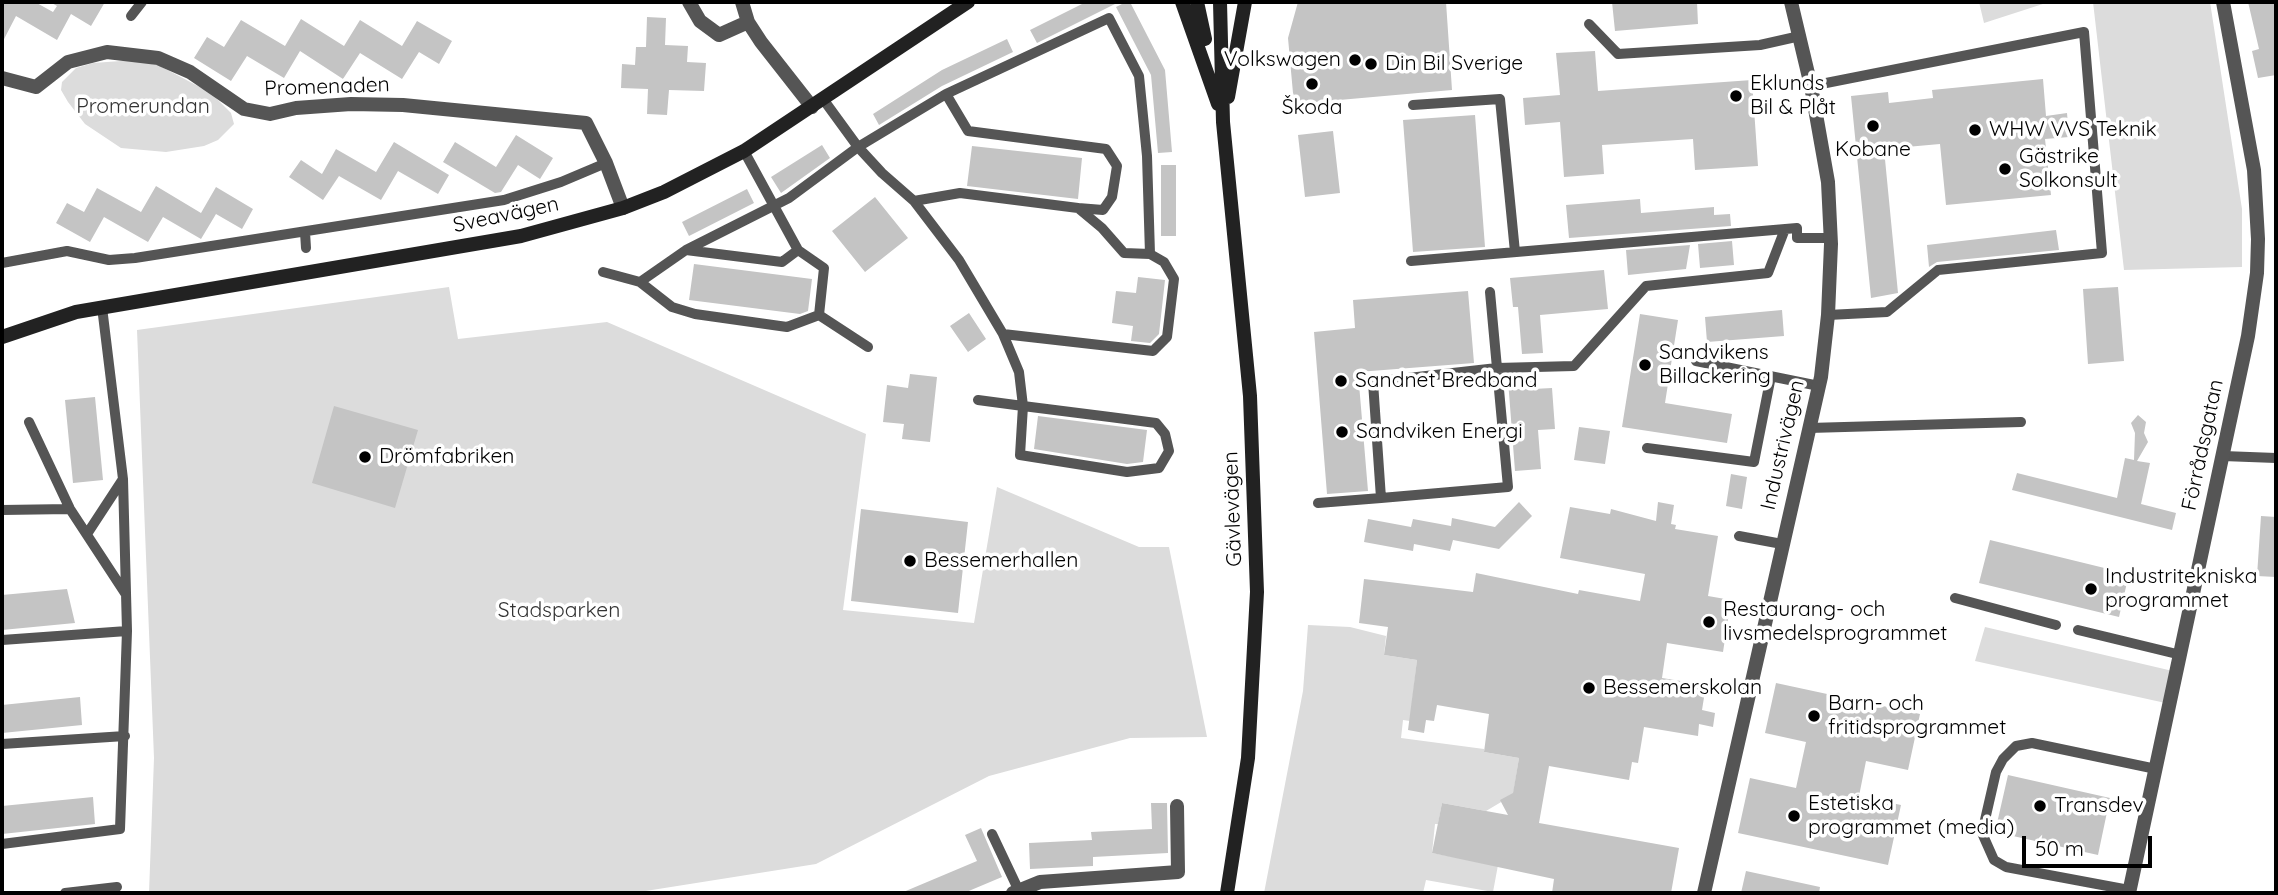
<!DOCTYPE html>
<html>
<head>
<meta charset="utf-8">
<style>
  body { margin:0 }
  #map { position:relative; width:2278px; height:895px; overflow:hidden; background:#fff; font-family:Quicksand,sans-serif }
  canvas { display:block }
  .frame { position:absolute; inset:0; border:4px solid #000; pointer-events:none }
  .scale { position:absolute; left:2022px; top:836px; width:130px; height:32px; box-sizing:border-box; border:4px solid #000; border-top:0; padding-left:9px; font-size:21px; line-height:24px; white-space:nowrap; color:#000; -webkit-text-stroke:5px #fff; paint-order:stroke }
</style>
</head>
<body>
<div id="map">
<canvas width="2278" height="895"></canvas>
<div class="frame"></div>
<div class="scale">50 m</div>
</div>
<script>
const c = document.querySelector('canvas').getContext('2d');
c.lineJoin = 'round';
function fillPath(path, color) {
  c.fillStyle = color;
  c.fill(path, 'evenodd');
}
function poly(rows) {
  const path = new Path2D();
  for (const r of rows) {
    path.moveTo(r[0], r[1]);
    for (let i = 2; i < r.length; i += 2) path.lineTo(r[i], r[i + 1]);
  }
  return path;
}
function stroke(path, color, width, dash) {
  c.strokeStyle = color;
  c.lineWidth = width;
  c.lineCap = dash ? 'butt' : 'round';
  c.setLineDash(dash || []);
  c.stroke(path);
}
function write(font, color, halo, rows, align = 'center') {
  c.font = font + ' Quicksand,sans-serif';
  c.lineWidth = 7;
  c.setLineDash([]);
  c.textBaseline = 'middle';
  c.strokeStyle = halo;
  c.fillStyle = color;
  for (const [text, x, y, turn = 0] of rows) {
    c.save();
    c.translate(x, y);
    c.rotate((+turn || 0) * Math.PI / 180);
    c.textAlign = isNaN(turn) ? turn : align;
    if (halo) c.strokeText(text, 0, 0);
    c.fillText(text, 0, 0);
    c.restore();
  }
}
const green = poly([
  [1979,2,2049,2,1984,23],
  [2093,2,2210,2,2242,209,2242,267,2124,270],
  [135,60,160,66,211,93,231,113,234,124,218,140,204,146,166,152,121,148,85,124,68,102,61,90,62,82,76,68,93,63],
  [449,287,458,339,607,322,866,434,843,610,974,623,997,487,1139,547,1169,547,1207,737,1130,738,989,776,816,864,633,893,149,893,154,758,137,330],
  [1308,625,1350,627,1386,636,1384,655,1417,660,1410,721,1403,720,1401,738,1484,749,1484,752,1519,758,1513,795,1486,811,1442,803,1438,824,1435,824,1432,853,1498,865,1493,892,1426,880,1423,893,1264,893,1303,691],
  [1985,627,2177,672,2170,704,1975,661]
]);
const building = poly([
  [2,2,35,2,53,12,57,6,50,2,105,2,91,26,71,14,57,40,16,16,2,43],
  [1086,2,1119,2,1037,43,1030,30],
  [1126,2,1130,2,1165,70,1172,152,1158,153,1151,75,1116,7],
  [1298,2,1446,2,1452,90,1294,104,1288,38],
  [1612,2,1697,2,1698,24,1615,31],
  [2248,2,2276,2,2276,75,2258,78,2252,51,2259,49],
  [647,17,666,18,665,45,688,46,687,62,706,63,704,91,669,90,667,115,647,114,648,89,621,88,622,64,635,65,636,47,646,47],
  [301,19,344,46,360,20,402,46,417,21,452,41,439,64,419,52,402,79,360,53,343,79,300,51,284,78,247,56,231,81,194,58,207,37,224,47,241,20,285,46],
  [1007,39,1013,52,942,86,879,125,873,114,942,70],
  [1595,51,1598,91,1752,80,1758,166,1695,170,1693,139,1602,145,1604,174,1564,177,1560,122,1525,125,1523,98,1560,95,1556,53],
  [2043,79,2046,116,2067,113,2069,137,2045,139,2051,195,1946,205,1940,144,1884,149,1898,293,1871,298,1851,96,1888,92,1889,103,1933,98,1932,90],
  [1475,115,1485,247,1413,252,1403,120],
  [1333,131,1340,193,1305,197,1298,135],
  [516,135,553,158,540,179,518,165,501,192,495,193,443,162,455,142,496,167],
  [394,142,449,175,438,194,398,171,381,200,339,176,323,200,289,177,301,160,322,174,336,149,376,172],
  [822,145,830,158,781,193,771,177],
  [972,146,1082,158,1078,199,967,186],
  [1161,165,1176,165,1176,236,1161,236],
  [156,186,201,213,216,187,253,209,242,229,216,214,201,239,163,217,148,242,104,217,90,242,56,223,67,203,84,212,97,188,141,212],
  [747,189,754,203,689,236,682,222],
  [875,197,908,238,865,272,832,231],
  [1640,199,1641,213,1714,207,1714,215,1730,214,1731,226,1569,238,1566,205],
  [2056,230,2059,250,1937,262,1929,267,1927,245],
  [1732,241,1734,265,1700,268,1698,244],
  [1690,245,1686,269,1628,275,1626,250],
  [694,264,812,279,808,311,800,314,689,300],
  [1604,270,1608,309,1540,315,1543,353,1522,354,1518,307,1513,307,1510,278],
  [1138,277,1165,280,1159,334,1150,343,1131,341,1133,326,1112,323,1116,291,1136,293],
  [2118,287,2124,361,2088,364,2083,289],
  [1468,291,1474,363,1358,372,1368,491,1327,494,1314,332,1355,328,1353,300],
  [1782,310,1784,336,1707,342,1705,317],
  [969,313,986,339,968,352,950,326],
  [1640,314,1678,320,1665,403,1732,414,1727,443,1622,427],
  [910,374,937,377,930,442,902,439,904,424,883,422,887,385,908,388],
  [1532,378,1533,389,1552,388,1555,429,1538,430,1541,469,1515,471,1508,380],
  [95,397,103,480,73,483,65,400],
  [334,406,418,430,395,508,312,483],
  [2138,415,2146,422,2144,433,2148,442,2137,461,2150,463,2141,504,2176,513,2172,530,2012,490,2017,473,2117,498,2125,458,2134,460,2135,433,2131,423],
  [1038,416,1147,430,1143,462,1127,464,1034,449],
  [1579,427,1610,431,1605,464,1574,460],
  [1731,474,1747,477,1742,509,1726,506],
  [1519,502,1532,516,1499,549,1453,540,1450,551,1414,544,1413,551,1364,542,1368,519,1411,527,1413,519,1451,526,1452,518,1495,527],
  [1658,502,1674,505,1671,524,1676,525,1675,529,1718,536,1708,596,1731,600,1723,652,1667,643,1662,678,1706,685,1702,710,1715,713,1713,727,1699,724,1698,736,1644,727,1638,763,1632,762,1629,780,1549,766,1539,823,1679,848,1671,893,1552,893,1554,879,1432,853,1442,803,1508,815,1500,800,1513,793,1519,758,1484,752,1489,714,1437,705,1434,721,1426,720,1424,733,1408,730,1417,660,1384,655,1388,627,1359,623,1364,579,1473,592,1476,573,1578,594,1579,590,1640,601,1645,574,1560,558,1570,507,1610,514,1611,509,1656,521],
  [861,509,968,522,958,613,851,601],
  [2261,516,2276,517,2276,577,2257,576],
  [1990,540,2129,574,2119,617,1979,583],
  [67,589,75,623,2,630,2,595],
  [1776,683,1920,714,1908,770,1866,761,1859,796,1901,805,1888,865,1738,833,1750,778,1796,788,1806,742,1765,733],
  [80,697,82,725,2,733,2,705],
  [2008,775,2110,798,2098,855,1995,832],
  [93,797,95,824,2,834,2,806],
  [1151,803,1167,803,1168,853,1093,857,1093,866,1030,869,1029,843,1092,840,1091,832,1152,829],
  [981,828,1002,877,964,893,901,893,977,861,965,835],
  [1746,871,1820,887,1819,893,1741,893]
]);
const lane = poly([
  [131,16,142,2],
  [1589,24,1618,54,1760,45,1800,36],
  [1811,86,2084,32,2102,253,1938,270,1887,312,1828,315],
  [946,94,968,131,1106,149,1117,166,1112,197,1103,210,1078,208],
  [823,99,858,147,882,173,914,201,959,260,1003,334,1019,372,1023,406,1020,455,1127,472,1159,468,1169,451,1165,434,1156,423,1110,417,1023,406,978,400],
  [1413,105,1500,99,1515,252],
  [744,151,798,250,824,268,819,315,868,347],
  [914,201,960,193,1078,208,1102,228,1124,253,1150,254,1164,262,1174,279,1167,337,1153,351,1003,334],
  [305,232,306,248],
  [798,250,782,262,686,250,789,198,858,147,946,94,1109,18,1139,76,1147,156,1150,254],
  [1411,261,1797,228,1797,238,1831,238],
  [2,263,67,251,109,260,135,258,504,200,561,182,606,163],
  [603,272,640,282,672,307,695,314,787,327,819,315],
  [640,282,686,250],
  [1490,292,1497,368,1574,366,1646,286,1768,273,1785,229],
  [1696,361,1819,386],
  [29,422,70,509,125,593],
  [1809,428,2021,422],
  [1647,448,1754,462,1771,376],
  [2223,456,2276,458],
  [1318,503,1381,498,1508,487,1497,368,1373,382,1381,498],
  [2,510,70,509],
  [87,534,123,479],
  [1739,536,1782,544],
  [1955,598,2056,625],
  [2078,630,2181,655],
  [2,640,127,631],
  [2,744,125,736],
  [992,834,1019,891],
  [2,844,120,829,127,631,123,479,102,307],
  [2129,890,2006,867,1994,860,1982,833,1996,772,2003,759,2016,746,2032,743,2156,769],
  [65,893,117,887]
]);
const street = poly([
  [689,2,700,21,719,35,748,22],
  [742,2,748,22,761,42,812,107],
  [2,78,36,87,68,62,107,52,158,58,190,72,244,109,270,114,296,108,351,104,403,105,586,123,606,163,623,208],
  [1013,893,1040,882,1178,872,1177,806],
  [1704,893,1821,377,1828,315,1831,244,1828,182,1811,86,1791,2],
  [2129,893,2248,336,2257,273,2258,239,2254,170,2223,2]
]);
const secondary = poly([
  [1182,2,1218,104],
  [1197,2,1205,39],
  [1220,2,1223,122,1250,396,1257,592,1248,758,1227,893],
  [1228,97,1245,2],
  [2,337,76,312,521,236,623,208,664,192,744,151,968,2]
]);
const markers = [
  [1355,60,7,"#000"],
  [1371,64,7,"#000"],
  [1312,84,7,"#000"],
  [1736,96,7,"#000"],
  [1873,126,7,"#000"],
  [1975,130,7,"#000"],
  [2005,169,7,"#000"],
  [1645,365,7,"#000"],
  [1341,381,7,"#000"],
  [1342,432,7,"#000"],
  [365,457,7,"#000"],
  [910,561,7,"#000"],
  [2091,589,7,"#000"],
  [1709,622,7,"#000"],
  [1589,688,7,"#000"],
  [1814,716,7,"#000"],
  [2040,806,7,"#000"],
  [1794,816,7,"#000"]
];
const poiNames = [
  ["Volkswagen",1341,60,"right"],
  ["Din Bil Sverige",1385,64],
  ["Eklunds",1750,84],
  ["Bil & Plåt",1750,108],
  ["Škoda",1312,108,"center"],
  ["WHW VVS Teknik",1989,130],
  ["Kobane",1873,150,"center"],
  ["Gästrike",2019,157],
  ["Solkonsult",2019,181],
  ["Sandvikens",1659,353],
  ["Billackering",1659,377],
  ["Sandnet Bredband",1355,381],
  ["Sandviken Energi",1356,432],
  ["Drömfabriken",379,457],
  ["Bessemerhallen",924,561],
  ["Industritekniska",2105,577],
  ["programmet",2105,601],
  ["Restaurang- och",1723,610],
  ["livsmedelsprogrammet",1723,634],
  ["Bessemerskolan",1603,688],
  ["Barn- och",1828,704],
  ["fritidsprogrammet",1828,728],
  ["Estetiska",1808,804],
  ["programmet (media)",1808,828],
  ["Transdev",2054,806]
];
const streetNames = [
  ["Promenaden",327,87,-2],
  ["Sveavägen",506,215,-12],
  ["Industrivägen",1783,445,-77],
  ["Förrådsgatan",2203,445,-78],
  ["Gävlevägen",1233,509,-92]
];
const parkNames = [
  ["Promerundan",143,107],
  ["Stadsparken",559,611]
];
fillPath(green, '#dcdcdc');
fillPath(building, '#c4c4c4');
stroke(lane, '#555', 10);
stroke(street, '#555', 14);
stroke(secondary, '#222', 14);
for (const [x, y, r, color] of markers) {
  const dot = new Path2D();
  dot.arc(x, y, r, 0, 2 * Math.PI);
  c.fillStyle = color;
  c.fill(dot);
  stroke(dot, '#fff', 2.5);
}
write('21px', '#000', '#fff', poiNames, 'left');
write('21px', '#000', '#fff', streetNames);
write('21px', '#333', '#fff', parkNames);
</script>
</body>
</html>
